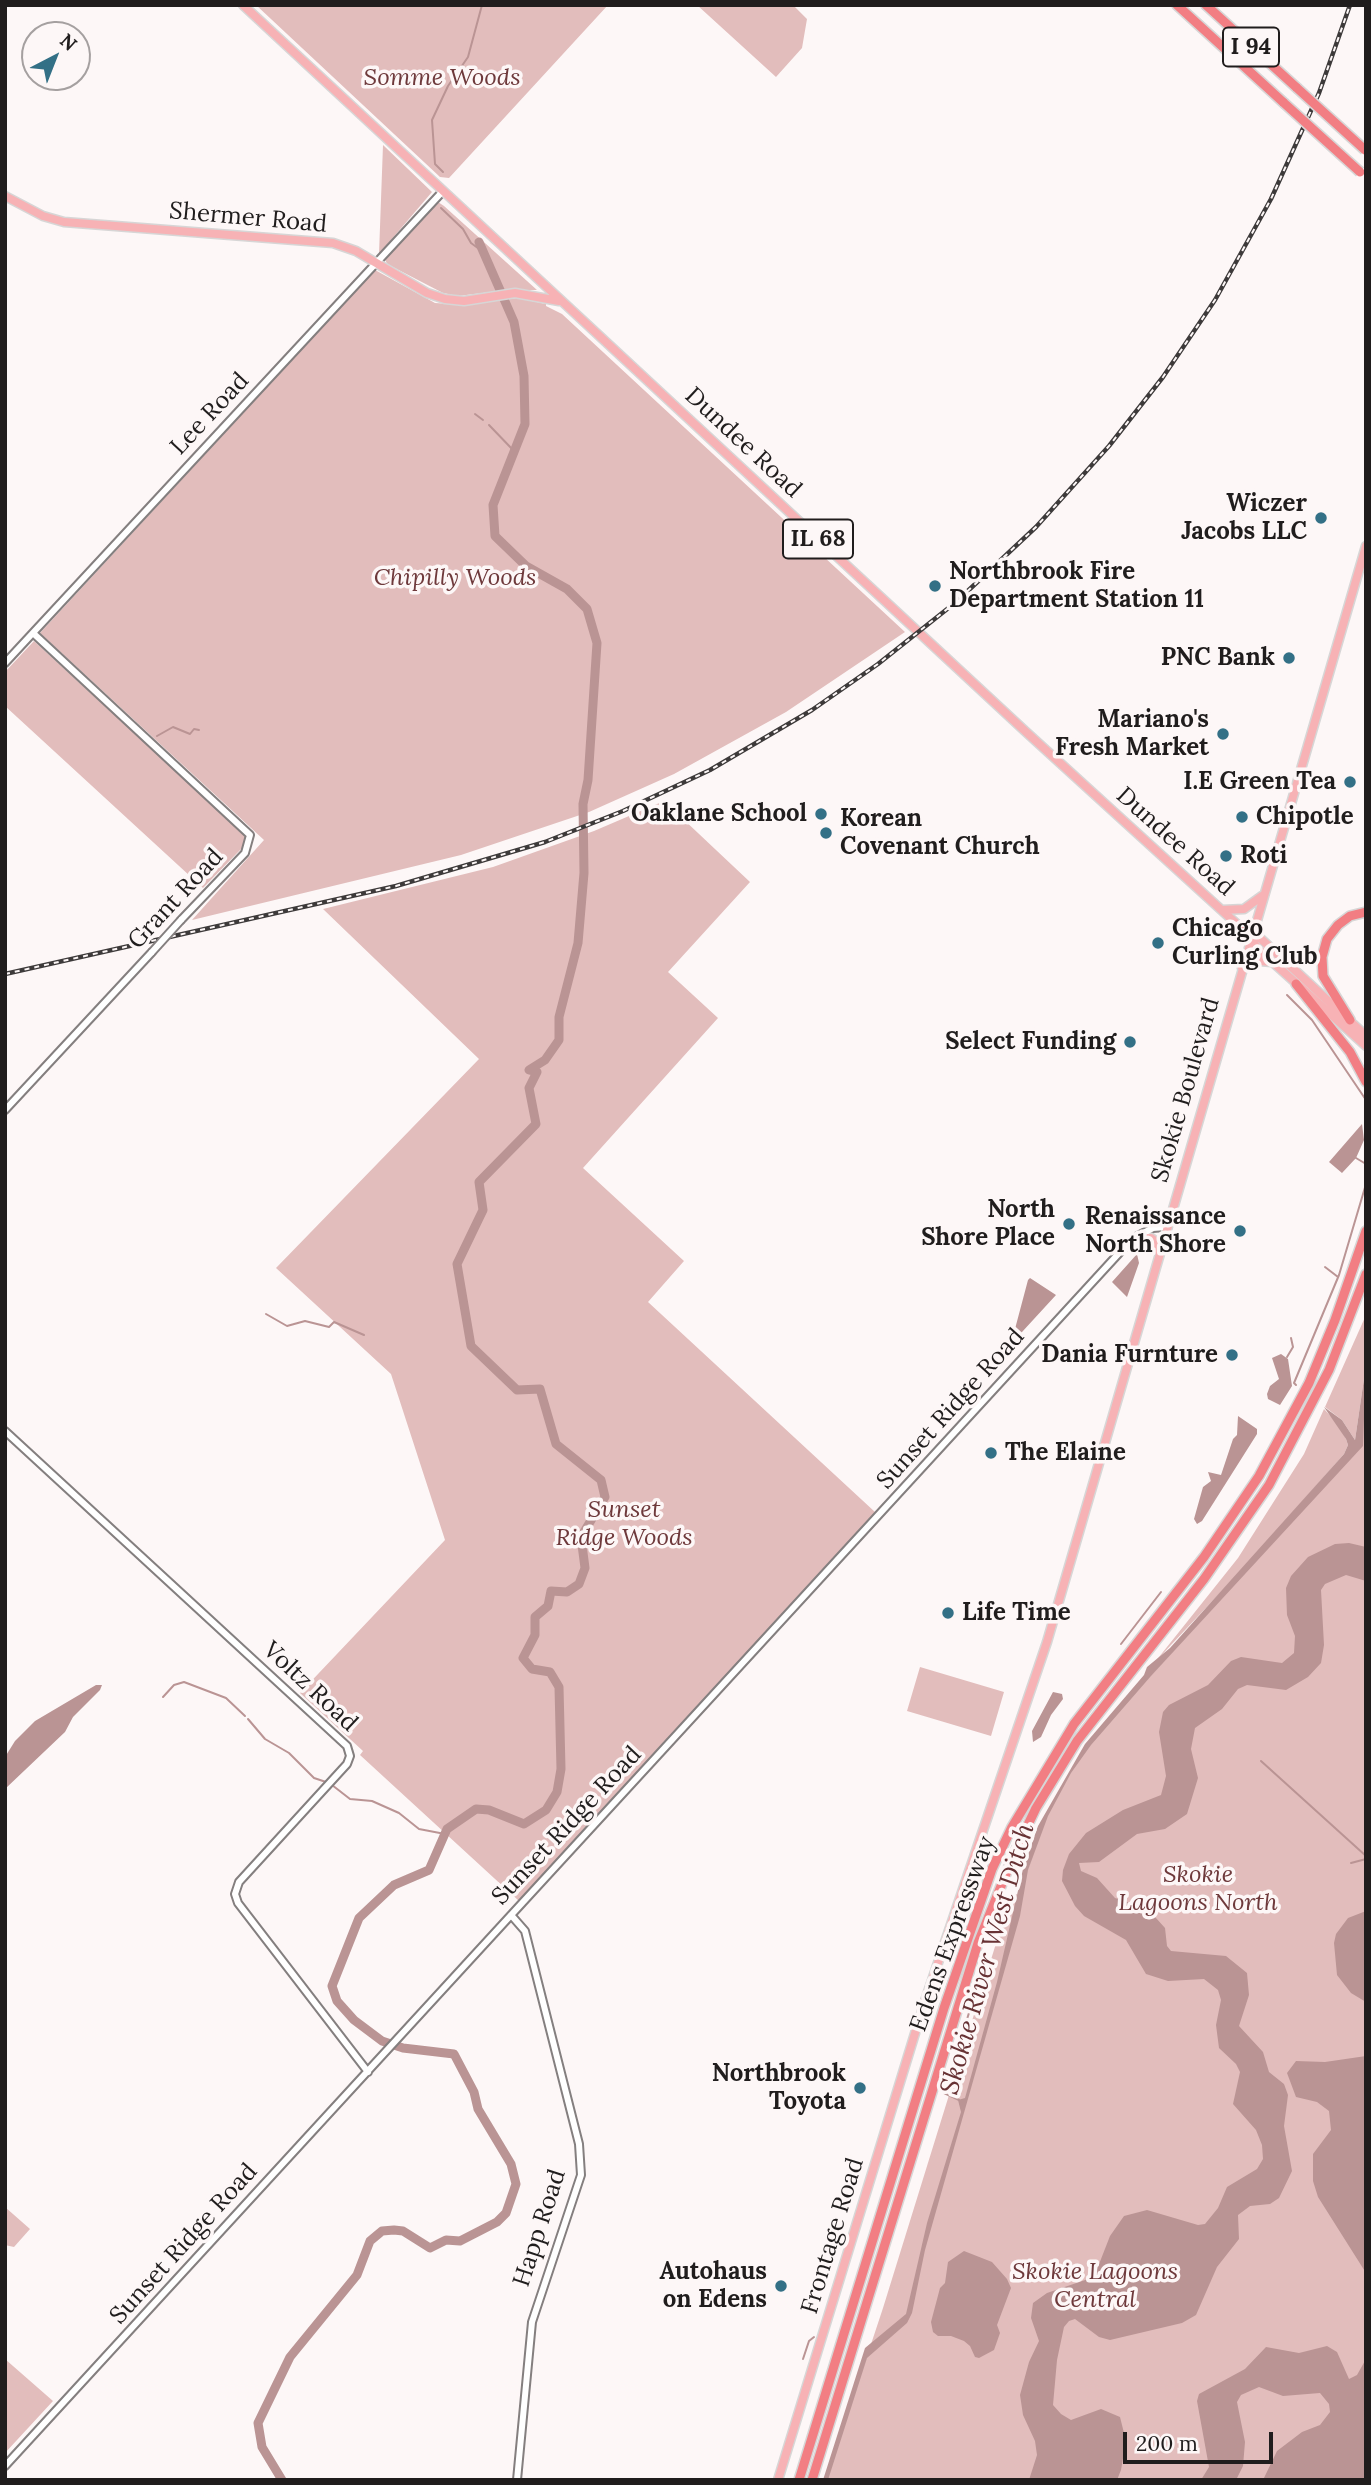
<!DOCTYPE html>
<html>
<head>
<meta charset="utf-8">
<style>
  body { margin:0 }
  #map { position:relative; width:1371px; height:2485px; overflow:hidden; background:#fdf7f7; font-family:Lora,serif }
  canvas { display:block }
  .frame { position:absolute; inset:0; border:7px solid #201d1d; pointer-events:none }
  .north { position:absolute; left:21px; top:21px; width:70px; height:70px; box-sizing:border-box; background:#fdf7f7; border:2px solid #a5a0a0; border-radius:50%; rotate:42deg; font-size:19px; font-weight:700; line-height:28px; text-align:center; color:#201d1d }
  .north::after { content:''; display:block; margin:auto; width:24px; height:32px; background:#337086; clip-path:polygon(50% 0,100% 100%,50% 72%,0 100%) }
  .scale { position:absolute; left:1123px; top:2432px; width:150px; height:32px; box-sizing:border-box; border:4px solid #201d1d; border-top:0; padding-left:9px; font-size:21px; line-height:24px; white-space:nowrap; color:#201d1d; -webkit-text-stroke:5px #fdf7f7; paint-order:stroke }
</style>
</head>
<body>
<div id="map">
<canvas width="1371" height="2485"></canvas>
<div class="frame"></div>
<div class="north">N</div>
<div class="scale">200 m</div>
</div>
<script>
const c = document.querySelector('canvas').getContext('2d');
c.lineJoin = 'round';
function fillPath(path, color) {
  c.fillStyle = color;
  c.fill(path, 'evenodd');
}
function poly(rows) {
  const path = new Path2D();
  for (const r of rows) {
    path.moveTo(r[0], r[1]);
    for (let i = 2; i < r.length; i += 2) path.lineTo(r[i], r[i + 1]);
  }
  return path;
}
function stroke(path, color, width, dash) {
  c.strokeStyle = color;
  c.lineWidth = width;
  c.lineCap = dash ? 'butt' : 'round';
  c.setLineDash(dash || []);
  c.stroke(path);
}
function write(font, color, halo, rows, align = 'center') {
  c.font = font + ' Lora,serif';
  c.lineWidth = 7;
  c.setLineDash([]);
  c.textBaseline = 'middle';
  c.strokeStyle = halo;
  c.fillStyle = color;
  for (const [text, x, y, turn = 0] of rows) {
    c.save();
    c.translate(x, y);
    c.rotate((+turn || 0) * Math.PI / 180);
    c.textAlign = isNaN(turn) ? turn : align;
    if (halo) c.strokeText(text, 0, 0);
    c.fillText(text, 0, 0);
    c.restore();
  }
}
const green = poly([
  [256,5,608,5,449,178,440,177],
  [697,5,793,5,807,19,802,48,776,77],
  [383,145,432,192,379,254],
  [438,202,444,206,537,290,507,290,458,296,443,293,387,264,385,259],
  [375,270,435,303,465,305,517,298,546,304,546,306,562,314,905,632,786,712,674,774,589,812,461,855,192,920,264,840,40,633],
  [34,641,242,832,246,839,245,845,203,888,5,706,5,672],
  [664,801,750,882,668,972,718,1018,583,1168,684,1261,648,1302,875,1512,519,1901,360,1755,363,1751,300,1693,445,1540,391,1374,276,1268,479,1059,323,909,493,867,594,831],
  [1366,1315,1366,1365,1355,1440,1342,1420,1325,1407],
  [1366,1405,1366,2480,826,2480,883,2308,998,1937,1013,1896,1017,1894,1017,1897,1021,1889,1047,1814,1076,1763,1104,1727,1353,1453],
  [1324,1409,1340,1426,1346,1439,1348,1445,1344,1454,1250,1561,1155,1662,1238,1558,1304,1454],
  [920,1667,1004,1692,991,1736,907,1711],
  [5,2207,30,2229,14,2247,5,2245],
  [5,2359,53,2401,5,2453]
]);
const water = poly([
  [1362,1124,1364,1140,1356,1158,1342,1173,1329,1162],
  [1137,1254,1139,1263,1127,1297,1112,1282],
  [1030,1278,1056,1295,1011,1344,1028,1280],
  [1281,1354,1288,1359,1292,1386,1280,1405,1268,1399,1267,1394,1270,1386,1279,1379,1272,1358],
  [1366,1365,1363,1446,1151,1676,1091,1745,1071,1773,1048,1816,1028,1870,1020,1916,925,2250,912,2313,907,2323,867,2358,828,2480,823,2480,865,2348,906,2314,927,2223,961,2112,958,2100,965,2098,997,1982,1023,1869,1038,1826,1085,1744,1144,1675,1147,1667,1170,1648,1344,1454,1348,1445,1346,1439,1324,1407,1342,1420,1355,1440],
  [1238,1416,1257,1429,1257,1434,1202,1521,1197,1524,1194,1519,1203,1487,1211,1481,1208,1472,1221,1475,1233,1439,1237,1435],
  [1349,1543,1366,1547,1366,1581,1346,1575,1325,1584,1321,1590,1324,1645,1321,1663,1308,1677,1286,1690,1247,1685,1238,1689,1222,1709,1195,1728,1191,1749,1198,1778,1187,1814,1165,1829,1137,1834,1099,1862,1079,1863,1081,1871,1097,1878,1115,1898,1147,1908,1165,1928,1167,1946,1171,1951,1226,1956,1247,1973,1249,1995,1239,2026,1263,2052,1269,2072,1284,2084,1288,2095,1284,2126,1292,2171,1279,2198,1270,2204,1250,2206,1238,2215,1239,2239,1217,2267,1196,2315,1182,2323,1110,2340,1099,2337,1075,2319,1069,2321,1064,2327,1057,2360,1053,2405,1061,2414,1071,2420,1101,2409,1120,2417,1126,2441,1121,2470,1117,2480,1029,2480,1037,2455,1035,2441,1023,2415,1020,2395,1029,2362,1039,2341,1031,2318,1033,2303,1047,2293,1094,2277,1110,2236,1124,2216,1147,2210,1198,2225,1205,2224,1218,2208,1227,2187,1257,2169,1263,2159,1262,2145,1256,2130,1233,2104,1240,2072,1236,2064,1219,2048,1216,2025,1221,2000,1218,1990,1204,1979,1168,1981,1146,1974,1126,1940,1084,1916,1075,1906,1062,1881,1063,1870,1069,1854,1086,1833,1123,1810,1161,1795,1166,1776,1159,1732,1163,1712,1169,1705,1208,1685,1231,1661,1241,1657,1282,1663,1294,1653,1295,1636,1287,1615,1286,1588,1291,1576,1308,1557,1335,1544],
  [96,1685,102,1685,100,1690,73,1717,65,1732,5,1789,5,1757,15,1741,35,1721],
  [1053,1692,1062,1694,1063,1699,1051,1715,1041,1737,1033,1742,1032,1731],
  [1366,1911,1366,2002,1351,1993,1337,1975,1334,1943,1336,1934,1348,1918],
  [1366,2056,1366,2273,1318,2197,1313,2181,1313,2154,1331,2130,1329,2111,1317,2102,1296,2097,1287,2073,1296,2061,1325,2062],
  [964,2251,992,2262,1007,2279,1011,2288,997,2325,1000,2333,994,2350,979,2358,975,2357,970,2346,964,2341,951,2336,938,2336,933,2332,931,2322,940,2288,945,2283,948,2262],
  [1327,2346,1337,2352,1349,2379,1357,2375,1366,2359,1366,2480,1263,2480,1277,2451,1302,2432,1320,2425,1330,2412,1329,2404,1320,2393,1283,2396,1259,2387,1241,2395,1237,2402,1245,2442,1243,2466,1236,2480,1201,2480,1209,2467,1197,2401,1199,2394,1245,2369,1266,2347,1299,2353]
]);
const stream = poly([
  [443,172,435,164,432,120,448,86,468,57,482,5],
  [441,208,463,229,471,243,486,254],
  [475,414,483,420],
  [489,425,514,451],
  [157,736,173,727,190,734,194,729,199,730],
  [1287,995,1312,1020,1366,1100],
  [1356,1158,1366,1164],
  [1325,1267,1338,1277],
  [266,1314,287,1326,305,1321,329,1327,334,1322,364,1335],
  [1287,1357,1293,1347,1291,1338],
  [1296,1385,1294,1383,1339,1275,1366,1184],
  [1121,1644,1161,1592],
  [163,1697,174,1685,184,1682,226,1698,245,1716],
  [248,1719,265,1739,289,1753,314,1778,326,1782],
  [1261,1761,1366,1856],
  [332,1785,350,1799,372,1801,399,1813,419,1829,445,1834],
  [1351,1863,1366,1859],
  [959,2100,944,2093,973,2000],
  [803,2359,809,2341,814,2337]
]);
const river = poly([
  [282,2480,262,2447,258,2423,290,2357,357,2275,370,2241,382,2231,394,2230,403,2231,430,2248,446,2240,460,2241,497,2222,506,2213,516,2184,511,2164,478,2109,474,2092,454,2054,403,2048,382,2041,354,2020,337,2001,332,1986,359,1918,394,1885,429,1870,447,1829,476,1809,489,1810,524,1824,546,1810,557,1792,561,1769,559,1687,550,1672,532,1669,523,1658,535,1635,535,1617,548,1606,551,1591,567,1592,579,1584,585,1568,581,1537,605,1497,601,1480,556,1444,540,1389,517,1390,471,1346,457,1264,483,1210,479,1182,536,1124,529,1088,537,1072,529,1070,545,1060,559,1040,559,1017,578,943,584,873,583,804,588,780,597,643,587,609,567,589,526,566,495,536,493,505,525,424,524,376,514,322,479,242]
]);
const minor = poly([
  [33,633,250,835,245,853,181,920],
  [5,663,443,191],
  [5,1110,152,952],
  [5,1431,347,1746,350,1756,347,1764,239,1882,235,1894,238,1903,368,2072],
  [511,1915,525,1931,579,2144,581,2175,532,2322,517,2480],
  [5,2466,1132,1239,1153,1228,1166,1227]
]);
const major = poly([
  [243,5,1025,731,1250,936,1257,948,1366,1046],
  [5,196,43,216,64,222,333,243,356,251,427,293,445,299,464,301,515,293,559,301],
  [1222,910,1244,909,1262,896],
  [1250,936,1260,938,1366,1036],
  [1242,968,1259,961,1272,962],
  [1132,1239,1151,1238,1155,1241,1159,1252],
  [778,2480,924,2004,1047,1642,1366,546]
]);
const highway = poly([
  [1177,5,1284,103],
  [1206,5,1297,88],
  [1296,984,1350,1052,1366,1082],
  [1350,1020,1323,976,1322,957,1327,939,1338,925,1350,916,1366,912],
  [799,2480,944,2008,992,1869,1012,1827,1074,1724,1204,1557,1259,1476,1309,1383,1335,1320,1366,1231],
  [812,2480,978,1943,1014,1854,1036,1808,1077,1741,1204,1579,1269,1485,1329,1370,1366,1274]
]);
const rail = poly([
  [5,974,396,886,545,842,623,811,710,770,812,710,878,664,956,602,1036,527,1109,446,1163,377,1215,300,1271,199,1319,93,1350,5]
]);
const minorBridge = poly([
  [152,952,181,920]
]);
const highwayBridge = poly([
  [1297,88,1365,150],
  [1284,103,1360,172]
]);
const markers = [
  [1321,518,7,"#337086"],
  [935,586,7,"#337086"],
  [1289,658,7,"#337086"],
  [1223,734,7,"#337086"],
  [1350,782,7,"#337086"],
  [821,814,7,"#337086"],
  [1242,817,7,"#337086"],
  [826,833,7,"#337086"],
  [1226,856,7,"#337086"],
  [1158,943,7,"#337086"],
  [1130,1042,7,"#337086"],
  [1069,1224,7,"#337086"],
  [1240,1231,7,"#337086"],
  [1232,1355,7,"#337086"],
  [991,1453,7,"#337086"],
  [948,1613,7,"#337086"],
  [860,2088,7,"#337086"],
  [781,2286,7,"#337086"]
];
const shields = [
  [1251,47,56],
  [818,539,70]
];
const shieldNames = [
  ["I 94",1251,47],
  ["IL 68",818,539]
];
const parkNames = [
  ["Somme Woods",442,78],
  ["Chipilly Woods",455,578],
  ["Sunset",624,1510],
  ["Ridge Woods",624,1538],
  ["Skokie",1198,1875],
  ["Lagoons North",1198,1903],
  ["Skokie Lagoons",1095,2272],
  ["Central",1095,2300]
];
const streetNames = [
  ["Shermer Road",248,218,5],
  ["Lee Road",210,414,-47],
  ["Dundee Road",743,443,43],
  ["Dundee Road",1175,842,42],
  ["Grant Road",176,899,-47],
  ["Skokie Boulevard",1186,1090,-74],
  ["Sunset Ridge Road",951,1409,-48],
  ["Voltz Road",310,1687,43],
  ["Sunset Ridge Road",567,1826,-47],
  ["Edens Expressway",953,1934,-70],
  ["Happ Road",540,2228,-72],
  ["Frontage Road",833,2236,-73],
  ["Sunset Ridge Road",184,2244,-48]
];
const poiNames = [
  ["Wiczer",1307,504],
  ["Jacobs LLC",1307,532],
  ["Northbrook Fire",949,572,"left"],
  ["Department Station 11",949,600,"left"],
  ["PNC Bank",1275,658],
  ["Mariano's",1209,720],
  ["Fresh Market",1209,748],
  ["I.E Green Tea",1336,782],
  ["Oaklane School",807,814],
  ["Chipotle",1256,817,"left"],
  ["Korean",840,819,"left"],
  ["Covenant Church",840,847,"left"],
  ["Roti",1240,856,"left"],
  ["Chicago",1172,929,"left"],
  ["Curling Club",1172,957,"left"],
  ["Select Funding",1116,1042],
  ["North",1055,1210],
  ["Shore Place",1055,1238],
  ["Renaissance",1226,1217],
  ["North Shore",1226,1245],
  ["Dania Furnture",1218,1355],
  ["The Elaine",1005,1453,"left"],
  ["Life Time",962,1613,"left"],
  ["Northbrook",846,2074],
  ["Toyota",846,2102],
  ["Autohaus",767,2272],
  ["on Edens",767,2300]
];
const waterNames = [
  ["Skokie River West Ditch",988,1959,-74]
];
fillPath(green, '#e2bdbc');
fillPath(water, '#ba9494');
stroke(stream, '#ba9494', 2);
stroke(river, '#ba9494', 9);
stroke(minor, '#847f7f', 10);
stroke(major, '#d7d6d6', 11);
stroke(highway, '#d7d6d6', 12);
stroke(minor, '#fff', 6);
stroke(major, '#f7b2b5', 8);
stroke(highway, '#f27e83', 9);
stroke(rail, '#3d3a3a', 4.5);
stroke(rail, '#fdf7f7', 2, [5]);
stroke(minorBridge, '#847f7f', 10, []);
stroke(highwayBridge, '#d7d6d6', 12, []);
stroke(minorBridge, '#fff', 6);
stroke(highwayBridge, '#f27e83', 9);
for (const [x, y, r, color] of markers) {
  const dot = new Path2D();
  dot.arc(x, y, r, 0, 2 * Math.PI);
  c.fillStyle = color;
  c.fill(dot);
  stroke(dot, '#fdf7f7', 2.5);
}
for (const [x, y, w] of shields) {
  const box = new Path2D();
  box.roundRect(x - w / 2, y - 19.5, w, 39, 5);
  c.fillStyle = '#fdf7f7';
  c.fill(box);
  stroke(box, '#201d1d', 2);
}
write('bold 23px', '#201d1d', null, shieldNames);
write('italic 24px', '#6e393b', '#fdf7f7', parkNames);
write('24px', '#201d1d', '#fdf7f7', streetNames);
write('bold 24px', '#201d1d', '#fdf7f7', poiNames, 'right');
write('italic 26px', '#673234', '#fdf7f7', waterNames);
</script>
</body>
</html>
